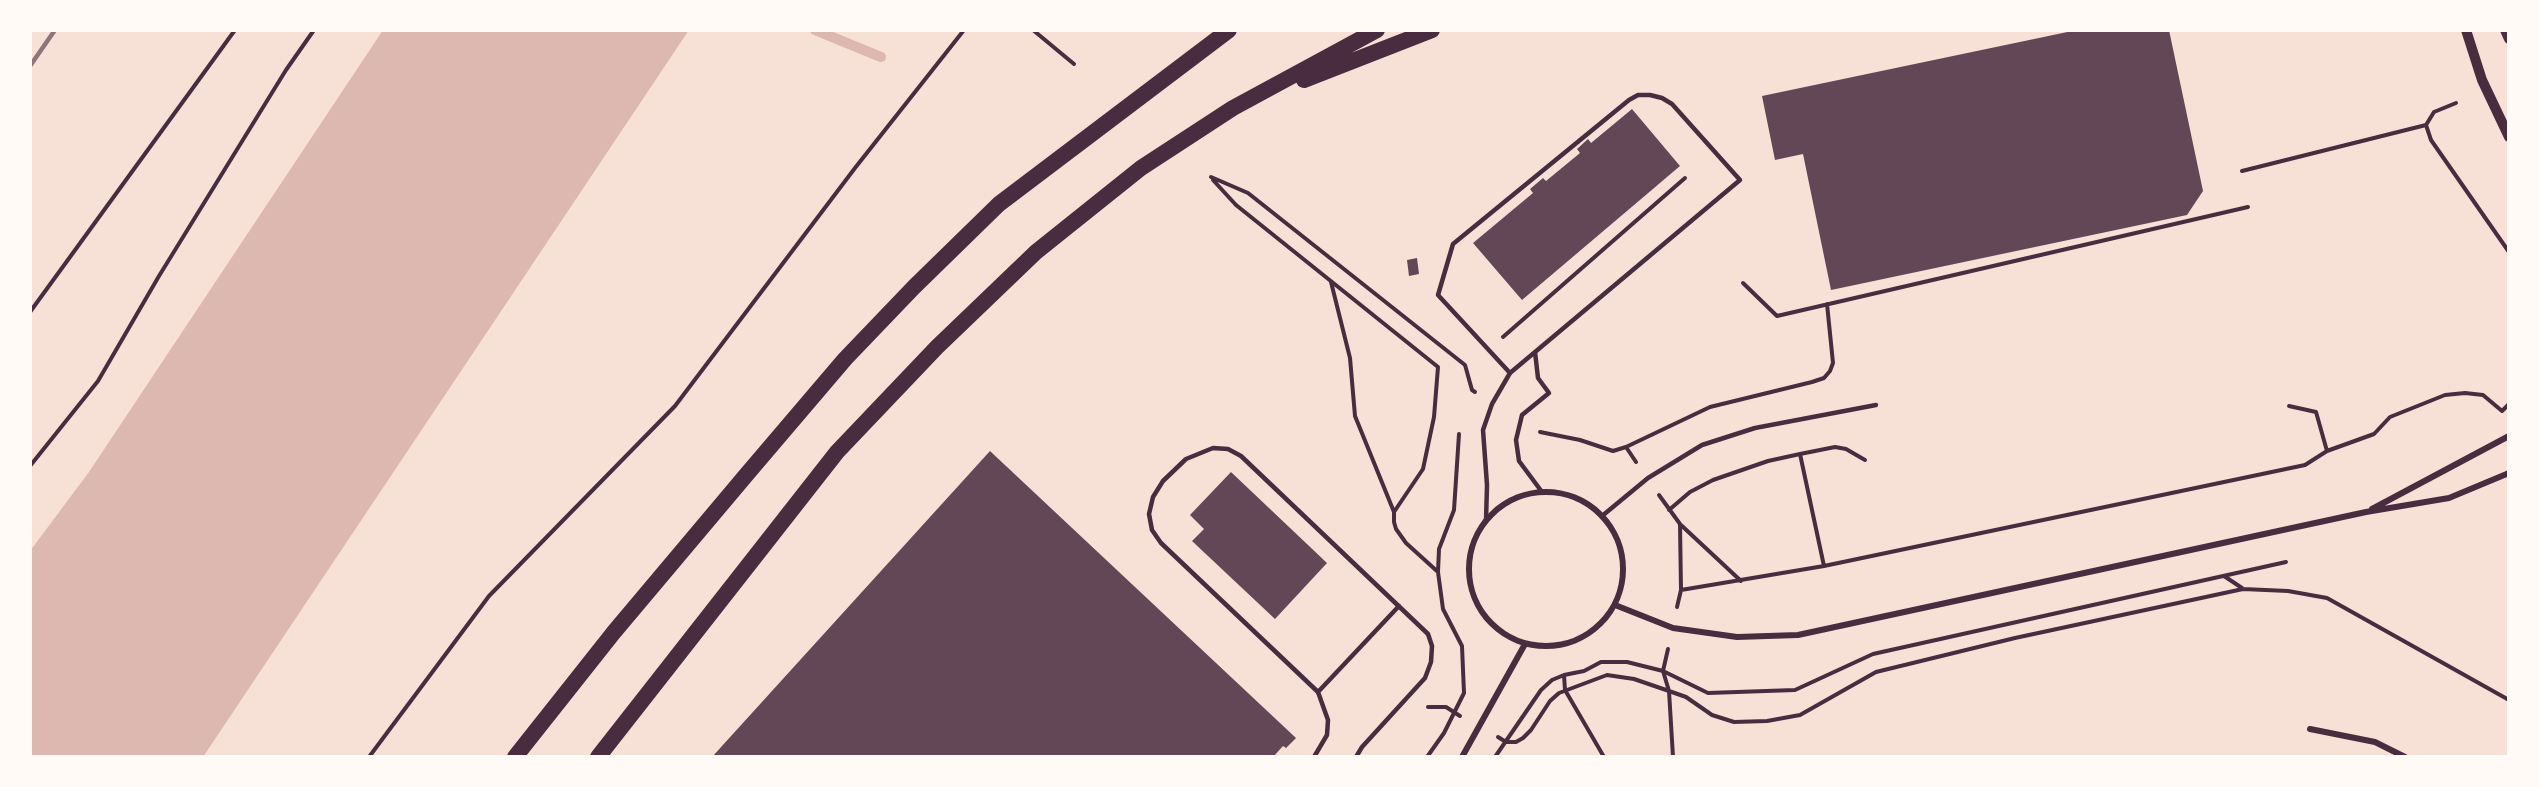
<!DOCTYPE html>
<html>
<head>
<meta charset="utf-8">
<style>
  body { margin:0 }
  #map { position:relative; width:2539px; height:787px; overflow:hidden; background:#f7e1d7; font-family:"PT Serif",serif }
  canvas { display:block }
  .frame { position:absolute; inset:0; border:32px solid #fffaf5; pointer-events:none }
</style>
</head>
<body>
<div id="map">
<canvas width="2539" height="787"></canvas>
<div class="frame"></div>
</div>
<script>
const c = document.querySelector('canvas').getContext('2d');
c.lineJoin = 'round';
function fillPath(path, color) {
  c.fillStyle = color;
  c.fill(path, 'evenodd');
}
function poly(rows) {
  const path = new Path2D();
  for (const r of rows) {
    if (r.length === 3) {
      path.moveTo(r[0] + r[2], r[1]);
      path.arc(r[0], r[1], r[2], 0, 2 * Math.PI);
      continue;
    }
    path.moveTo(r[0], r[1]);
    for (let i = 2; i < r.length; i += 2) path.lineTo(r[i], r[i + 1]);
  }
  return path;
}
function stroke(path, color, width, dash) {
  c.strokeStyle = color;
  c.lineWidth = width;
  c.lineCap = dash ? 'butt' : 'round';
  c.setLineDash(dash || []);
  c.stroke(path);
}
const water = poly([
  [383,30,689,30,203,757,30,757,30,551,89,472]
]);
const stream = poly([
  [815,30,881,57]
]);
const building = poly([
  [2077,30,2169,30,2203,191,2187,215,1831,290,1803,154,1775,160,1762,96],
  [1632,109,1680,166,1522,300,1473,243,1533,193,1530,189,1543,178,1546,181,1580,153,1577,149,1588,139,1591,143],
  [1417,258,1419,274,1409,276,1407,260],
  [990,451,1296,738,1286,748,1283,746,1273,757,712,757],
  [1231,472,1327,563,1275,619,1192,541,1204,529,1190,515]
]);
const path = poly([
  [1033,30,1074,64],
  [2456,103,2434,112,2426,125,2431,140,2509,252],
  [2242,171,2426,125],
  [1211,177,1248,193,1465,365,1472,390,1475,392],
  [1213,180,1236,205,1438,367,1434,417,1423,469,1394,512,1394,522,1396,529,1406,543,1438,572,1443,609,1462,646,1464,693,1444,733,1427,757],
  [1331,282,1350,358,1355,416,1394,512],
  [1743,283,1777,316,2248,207],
  [30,312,235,30],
  [1503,337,1685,178],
  [2289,406,2316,412,2327,451],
  [1540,432,1580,440,1613,451,1626,447,1636,462],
  [1626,447,1710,407,1812,382,1824,378,1830,371,1833,363,1827,304],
  [1800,454,1835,447,1846,449,1865,460],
  [30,466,98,381,159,276,286,70,314,30],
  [1659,495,1680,524,1681,590,1677,607],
  [1669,510,1690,492,1713,480,1768,461,1800,454,1824,566],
  [1681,525,1741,581],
  [1438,572,1439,549,1454,510,1459,434],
  [2224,576,2242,588],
  [1681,590,1824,566,2305,465,2327,451,2374,434,2390,417,2445,395,2465,393,2483,395,2502,411,2509,404],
  [1668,649,1663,671,1669,691,1673,757],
  [1428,707,1446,707,1460,716],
  [1498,737,1506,742,1516,742,1523,738,1531,730,1550,701,1559,693,1607,675,1634,679,1669,691,1686,697,1712,715,1734,722,1767,721,1800,715,1876,672,2015,638,2243,589,2288,591,2327,598,2509,700],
  [369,757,489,596,675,406,855,168,964,30],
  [1495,757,1541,690,1552,680,1564,675],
  [1604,757,1565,690,1564,675,1584,671,1601,662,1627,662,1663,671,1708,693,1795,690,1873,654,2286,562]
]);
const service = poly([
  [1535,352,1538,378,1549,393,1522,415,1516,440,1519,461,1542,492],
  [1602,516,1648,478,1702,445,1755,428,1876,405],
  [1486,521,1487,485,1483,430,1492,404,1510,373,1438,295,1453,244,1629,100,1638,95,1650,95,1662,98,1672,104,1740,180,1510,373],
  [1318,692,1399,606],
  [1314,757,1327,735,1328,720,1318,692,1161,543,1152,530,1149,514,1153,497,1163,481,1186,459,1213,448,1228,449,1241,456,1428,634,1432,646,1431,662,1425,678,1362,747,1356,757]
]);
const minor = poly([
  [1546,569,77],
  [2372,509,2509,436],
  [1615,605,1673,628,1737,637,1798,635,2366,512,2449,498,2509,473],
  [2310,729,2375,742,2405,757],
  [1462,757,1525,644]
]);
const tertiary = poly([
  [2466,30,2482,80,2509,137],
  [2505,30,2509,39]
]);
const trunk = poly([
  [1304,80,1432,30],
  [515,757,614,632,747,474,845,359,914,287,999,204,1229,30],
  [598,757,837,452,937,347,1036,252,1141,168,1233,108,1377,30]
]);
const rail = poly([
  [30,66,55,30]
]);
fillPath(water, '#dcb8b0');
stroke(stream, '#dcb8b0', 10);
fillPath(building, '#644757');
stroke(path, '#4a2c40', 4);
stroke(service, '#4a2c40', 4.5);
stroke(minor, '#4a2c40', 6);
stroke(tertiary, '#4a2c40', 10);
stroke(trunk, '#4a2c40', 16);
stroke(rail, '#8f747c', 4.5);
</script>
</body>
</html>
